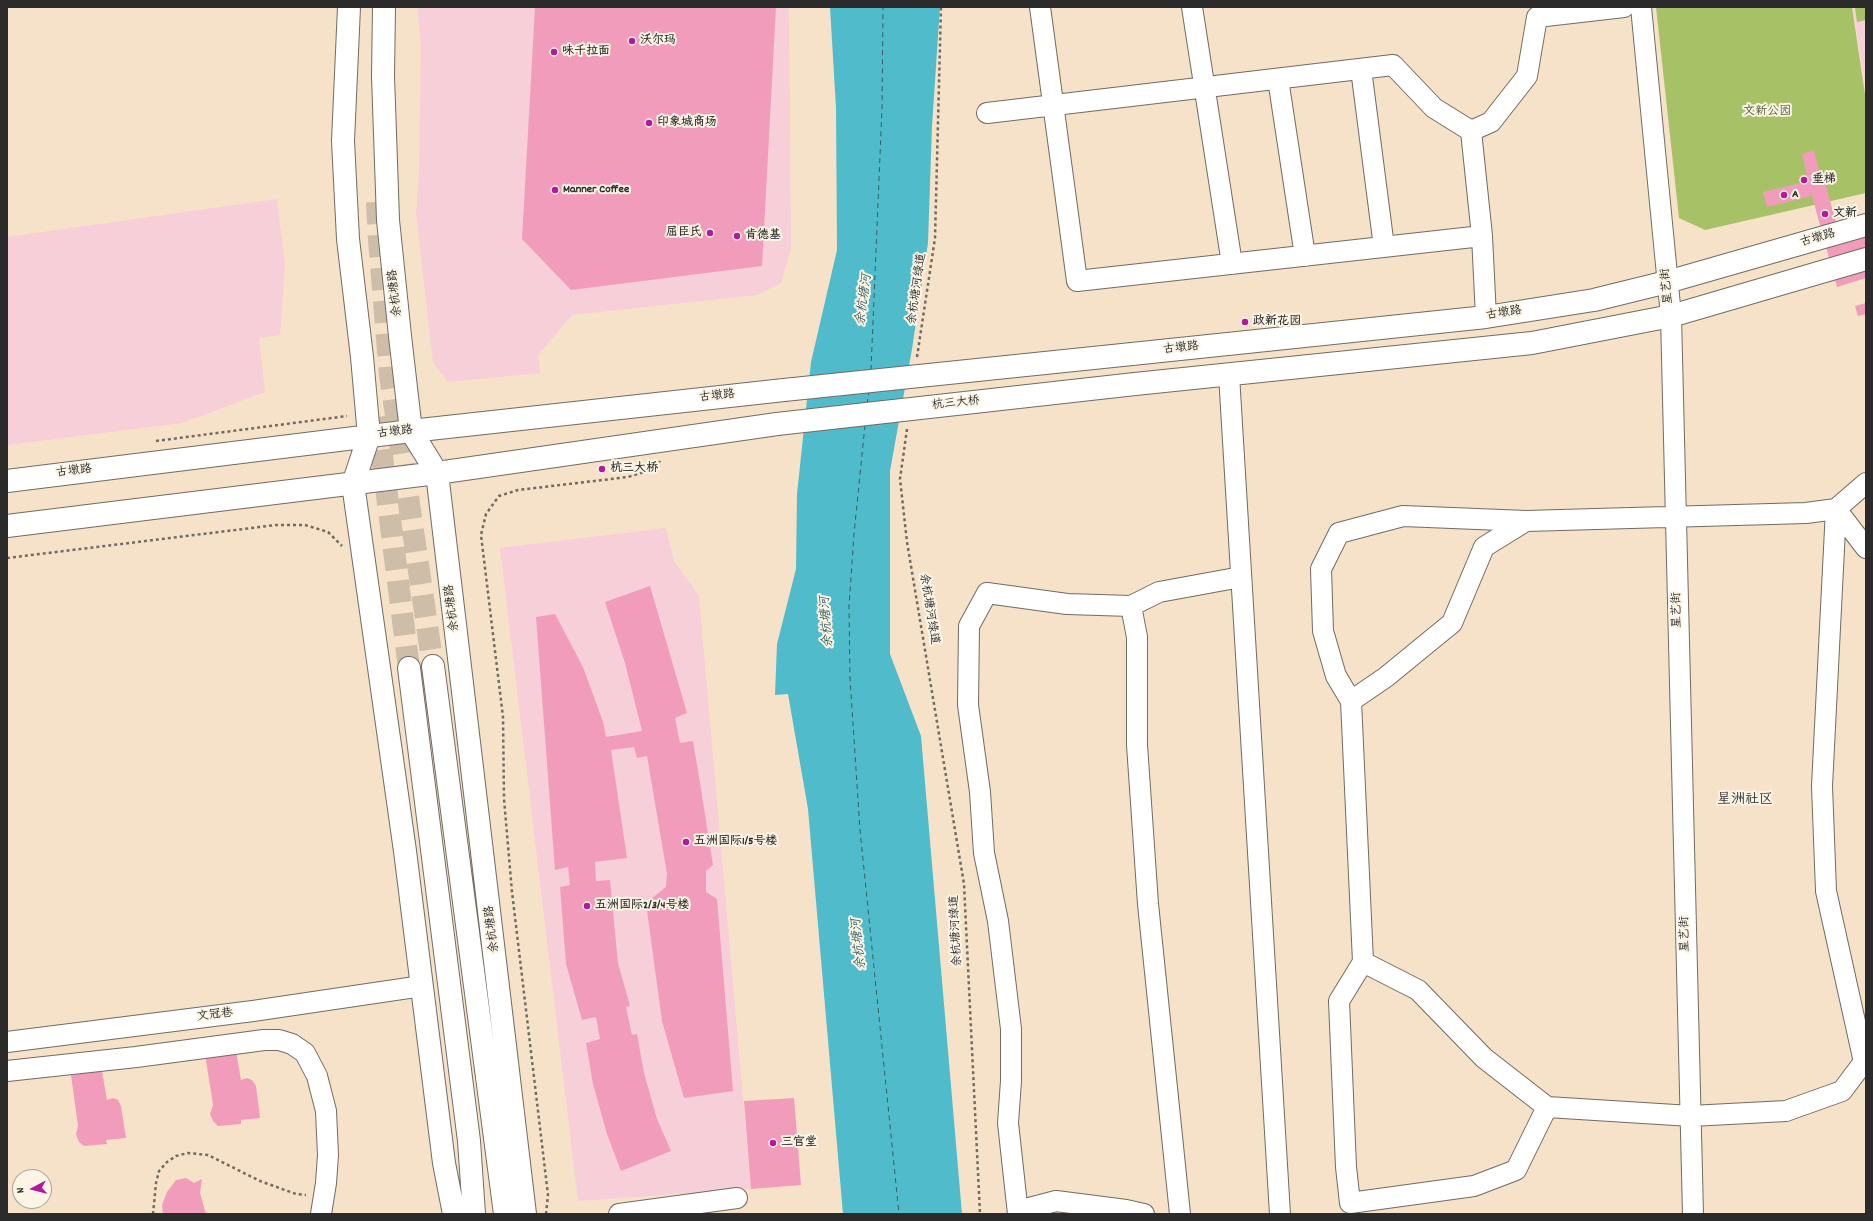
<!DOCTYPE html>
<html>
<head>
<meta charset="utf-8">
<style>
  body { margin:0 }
  #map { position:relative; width:1873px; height:1221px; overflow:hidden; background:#f6e2c8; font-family:Dekko,sans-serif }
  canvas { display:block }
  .frame { position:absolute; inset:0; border:8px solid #2b2b2b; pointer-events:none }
  .north { position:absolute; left:12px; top:1169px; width:40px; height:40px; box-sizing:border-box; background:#fcf5e5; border:1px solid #a8a49b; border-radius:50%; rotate:263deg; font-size:11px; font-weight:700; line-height:16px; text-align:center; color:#2b2b2b }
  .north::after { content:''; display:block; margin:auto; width:14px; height:18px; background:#b5179e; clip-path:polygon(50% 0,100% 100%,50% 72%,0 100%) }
</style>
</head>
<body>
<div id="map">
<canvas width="1873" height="1221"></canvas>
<div class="frame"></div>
<div class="north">N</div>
</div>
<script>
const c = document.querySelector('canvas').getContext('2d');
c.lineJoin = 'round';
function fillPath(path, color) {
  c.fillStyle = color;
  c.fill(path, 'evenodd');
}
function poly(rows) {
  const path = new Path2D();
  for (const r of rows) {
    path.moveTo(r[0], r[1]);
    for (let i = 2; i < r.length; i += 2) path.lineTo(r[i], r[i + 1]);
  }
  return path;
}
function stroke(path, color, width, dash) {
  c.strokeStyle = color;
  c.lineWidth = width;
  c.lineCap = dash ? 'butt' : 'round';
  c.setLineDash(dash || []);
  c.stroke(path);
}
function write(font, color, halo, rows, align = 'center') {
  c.font = font + ' Dekko,"LXGW WenKai TC",sans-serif';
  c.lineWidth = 4;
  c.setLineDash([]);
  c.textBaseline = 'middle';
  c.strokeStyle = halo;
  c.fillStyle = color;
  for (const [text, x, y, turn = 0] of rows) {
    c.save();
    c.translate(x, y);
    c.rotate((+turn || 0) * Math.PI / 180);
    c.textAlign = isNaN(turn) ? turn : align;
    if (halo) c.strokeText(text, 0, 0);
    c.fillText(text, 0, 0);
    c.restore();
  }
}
const built = poly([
  [417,7,789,7,791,248,781,283,757,295,572,315,538,355,540,373,448,382,433,362,416,213,419,173,421,44],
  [1853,7,1866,7,1866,87,1863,73],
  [277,199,285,264,280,335,259,338,265,392,182,423,7,445,7,237],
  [666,528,674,561,699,596,751,1189,578,1201,500,548]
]);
const green = poly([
  [1656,7,1852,7,1866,101,1866,193,1705,230,1679,218],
  [1855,7,1866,7,1866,20,1857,22]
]);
const water = poly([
  [830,7,940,7,932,126,928,243,912,349,890,471,890,654,921,736,962,1214,843,1214,808,809,788,694,775,695,777,644,796,569,797,494,811,362,837,250,836,108]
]);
const ferry = poly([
  [871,370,882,108,883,7],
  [867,404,869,391],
  [865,425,854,534,849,606,850,678,860,830,899,1214]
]);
const building = poly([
  [535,7,776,7,762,266,571,290,522,239],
  [1814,150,1821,179,1824,178,1838,230,1866,222,1866,278,1837,287,1812,196,1767,207,1763,192,1801,183,1799,176,1807,174,1802,154],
  [1866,303,1866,314,1858,316,1855,306],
  [650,586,687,713,675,718,680,743,693,741,701,789,713,865,706,871,706,892,717,899,733,1091,684,1098,662,1021,646,903,666,887,667,874,647,756,637,758,634,747,611,750,627,858,595,862,596,881,610,880,618,963,630,1006,626,1007,632,1035,637,1034,644,1073,657,1119,671,1151,621,1171,607,1134,593,1084,586,1043,600,1039,596,1017,582,1020,566,964,560,887,570,885,568,867,555,870,536,617,555,614,583,667,603,722,606,737,642,731,625,663,605,602],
  [236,1051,241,1080,247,1078,252,1080,256,1086,260,1118,241,1120,241,1124,218,1126,213,1121,210,1114,213,1105,205,1054],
  [102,1071,107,1100,113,1098,118,1100,121,1106,126,1138,106,1140,107,1144,84,1146,79,1142,76,1134,78,1126,71,1075],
  [794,1098,801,1185,751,1189,744,1101],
  [186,1178,194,1183,202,1179,200,1193,206,1214,163,1214,162,1205,167,1192,176,1180]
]);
const majorTunnel = poly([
  [377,202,379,240,390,375,433,666],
  [377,417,409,668]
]);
const path = poly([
  [917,357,935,238,941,7],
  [907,429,900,479,907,542,964,884,980,1214],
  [156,441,347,416],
  [7,558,276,525,305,525,328,532,342,546],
  [153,1214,156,1183,159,1171,167,1162,176,1156,188,1153,208,1155,260,1181,296,1194,306,1195],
  [546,1214,548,1195,512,892,504,799,503,717,481,535,486,514,499,496,518,490,628,477,657,468,660,461]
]);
const minor = poly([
  [1040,7,1077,281,1482,236],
  [1192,7,1232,264],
  [1641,7,1671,316,1693,1214],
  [1361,69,1384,247],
  [1278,79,1305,256],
  [987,113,1393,65,1434,108,1471,131,1482,236,1486,317],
  [1471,131,1491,122,1527,76,1537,17,1624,7],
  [1229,375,1280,1214],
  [1131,606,1137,637,1137,745,1148,904,1180,1214],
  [1351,701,1336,676,1323,631,1321,569,1339,533,1403,516,1526,521],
  [1363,962,1339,1001,1346,1167,1350,1203,1474,1186,1516,1170,1547,1107,1691,1116,1786,1111,1842,1091,1866,1059],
  [7,1042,253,1011,422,986],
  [1864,1062,1826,891,1822,786,1836,509,1866,483],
  [7,1071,136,1057,264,1040,279,1040,292,1044,305,1053,317,1076,326,1111,328,1155,326,1183,321,1214],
  [1547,1107,1484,1058,1418,990,1363,962,1351,701,1386,677,1452,623,1484,547,1526,521,1806,513,1836,509,1866,548],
  [1018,1211,1056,1201,1126,1210,1144,1214],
  [619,1214,737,1198],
  [1018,1214,1008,1123,1011,1081,1011,1029,998,921,984,853,980,792,968,705,969,626,987,593,1067,604,1131,606,1159,592,1241,577]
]);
const major = poly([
  [349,7,343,141,348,239,362,357,369,436,353,484,405,851,444,1163,454,1214],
  [384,7,383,76,388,220,400,336,411,431,437,473,525,1214],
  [1132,354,1486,317,1594,300,1667,282,1866,225],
  [1135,384,1532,343,1671,316,1866,259],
  [7,481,411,431,784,390],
  [7,526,437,473,777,424],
  [433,666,505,1214],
  [409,668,469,1141,474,1214]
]);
const majorBridge = poly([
  [784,390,1132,354],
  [777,424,1135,384]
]);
const markers = [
  [632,41,4,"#b5179e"],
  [554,52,4,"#b5179e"],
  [649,123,4,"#b5179e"],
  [1804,180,4,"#b5179e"],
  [555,190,4,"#b5179e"],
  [1784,195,4,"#b5179e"],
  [1825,214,4,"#b5179e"],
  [710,233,4,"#b5179e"],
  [737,236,4,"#b5179e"],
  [1245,322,4,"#b5179e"],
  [602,469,4,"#b5179e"],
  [686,842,4,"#b5179e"],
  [587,906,4,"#b5179e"],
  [773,1143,4,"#b5179e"]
];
const poiNames = [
  ["沃尔玛",640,41],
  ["味千拉面",562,52],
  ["印象城商场",657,123],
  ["垂梯",1812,180],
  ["Manner Coffee",563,190],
  ["A",1792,195],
  ["文新",1833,214],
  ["屈臣氏",702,233,"right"],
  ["肯德基",745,236],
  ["政新花园",1253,322],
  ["杭三大桥",610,469],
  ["五洲国际1/5号楼",694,842],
  ["五洲国际2/3/4号楼",595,906],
  ["三官堂",781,1143]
];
const parkNames = [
  ["文新公园",1767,112]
];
const streetNames = [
  ["古墩路",1818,239,-16],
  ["星艺街",1668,286,-96],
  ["余杭塘河绿道",918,289,-82],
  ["余杭塘路",396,293,-96],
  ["古墩路",1504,314,-9],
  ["古墩路",1181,349,-6],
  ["古墩路",717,397,-6],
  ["杭三大桥",956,404,-6],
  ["古墩路",395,433,-7],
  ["古墩路",74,472,-7],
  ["余杭塘路",453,608,-97],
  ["余杭塘河绿道",928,609,81],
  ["星艺街",1678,610,-91],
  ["余杭塘路",493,929,-97],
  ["余杭塘河绿道",957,931,-93],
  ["星艺街",1686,934,-91],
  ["文冠巷",215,1016,-7]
];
const waterNames = [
  ["余杭塘河",865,300,-82],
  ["余杭塘河",828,622,-94],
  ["余杭塘河",860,944,-96]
];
const quarterNames = [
  ["星洲社区",1745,801]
];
fillPath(built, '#f6cfd9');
fillPath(green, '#a7c166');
fillPath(water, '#50bccb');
stroke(ferry, '#385e63', 1, [5, 4]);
fillPath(building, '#f29cbb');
stroke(majorTunnel, '#cdbda9', 22, [22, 11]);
stroke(minor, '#726b62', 22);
stroke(major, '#726b62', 24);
stroke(path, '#726b62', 2.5, [3, 3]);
stroke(minor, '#fff', 20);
stroke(major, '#fff', 22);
stroke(majorBridge, '#726b62', 24, []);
stroke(majorBridge, '#fff', 22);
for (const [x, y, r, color] of markers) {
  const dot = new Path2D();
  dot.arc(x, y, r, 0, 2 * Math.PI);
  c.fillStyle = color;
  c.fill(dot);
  stroke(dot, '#fcf5e5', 1.5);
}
write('bold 12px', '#2b2b2b', '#fcf5e5', poiNames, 'left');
write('12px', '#50583d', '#fcf5e5', parkNames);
write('12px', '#2b2b2b', '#fcf5e5', streetNames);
write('italic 13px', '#385e63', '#fcf5e5', waterNames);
write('14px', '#2b2b2b', '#fcf5e5', quarterNames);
</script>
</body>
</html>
